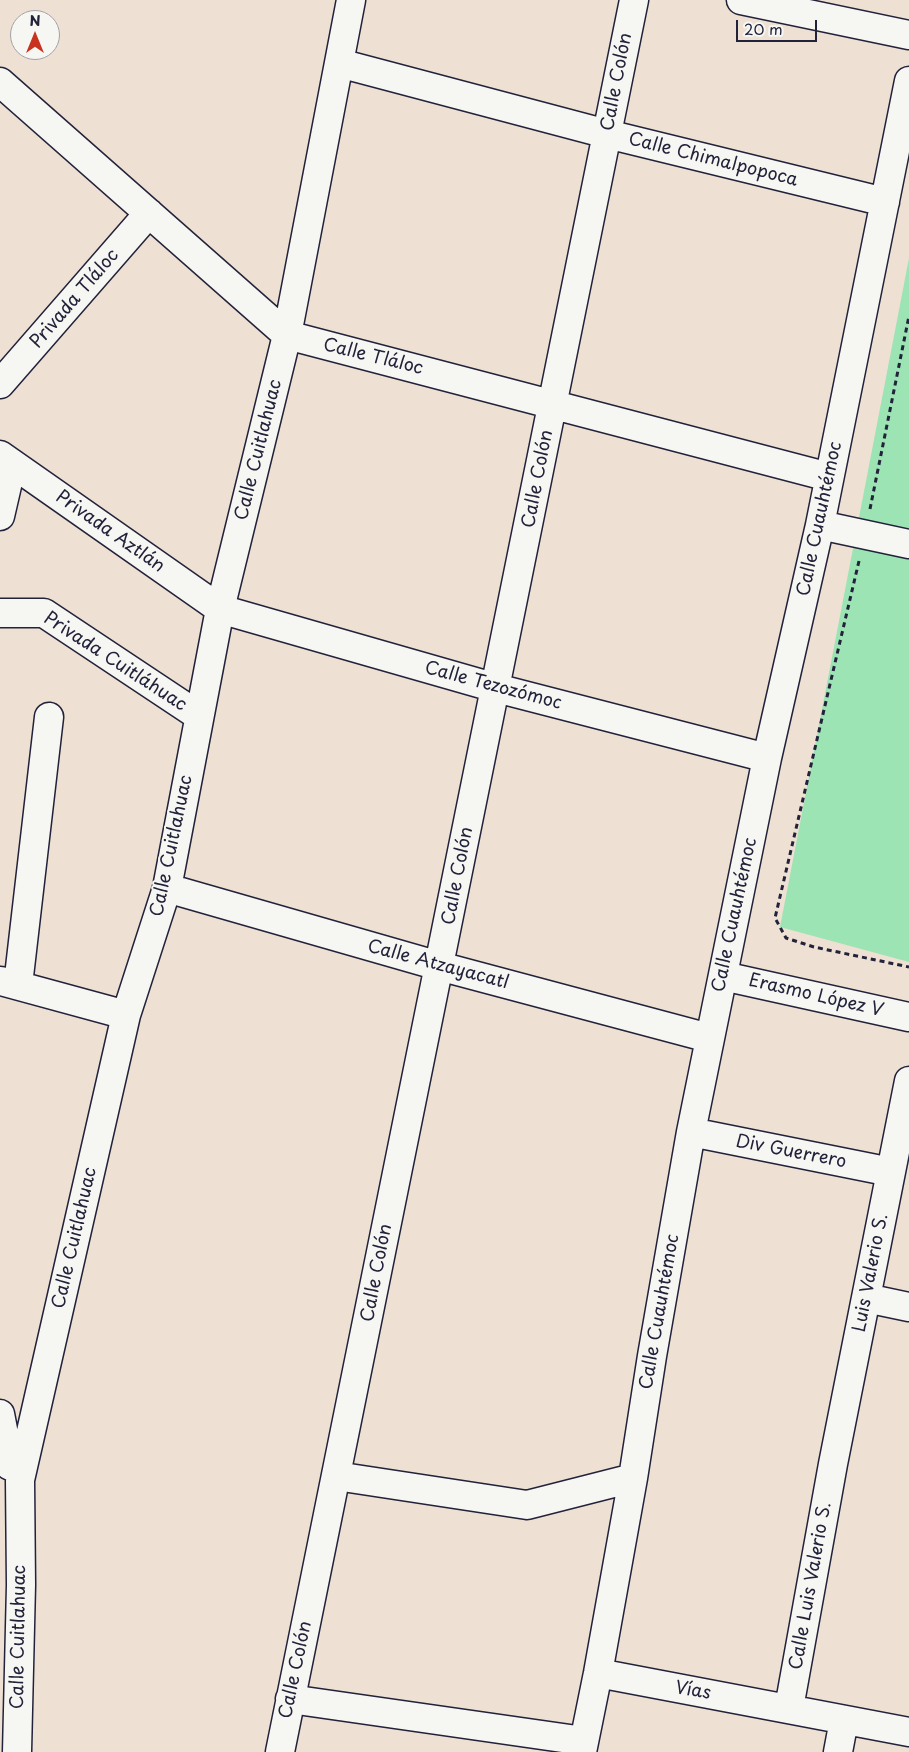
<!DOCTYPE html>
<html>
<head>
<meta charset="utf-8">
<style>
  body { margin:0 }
  #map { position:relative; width:909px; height:1752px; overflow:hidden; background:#eee1d3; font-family:"Playpen Sans",sans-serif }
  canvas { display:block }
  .north { position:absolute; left:10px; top:10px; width:50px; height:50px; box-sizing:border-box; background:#f6f6f2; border:1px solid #a1a1a9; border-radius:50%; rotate:0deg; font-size:14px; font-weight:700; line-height:20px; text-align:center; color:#22223b }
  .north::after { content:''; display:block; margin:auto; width:18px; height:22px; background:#c8321e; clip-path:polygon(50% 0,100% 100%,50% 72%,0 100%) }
  .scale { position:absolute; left:736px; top:20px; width:81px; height:22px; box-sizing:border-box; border:2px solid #22223b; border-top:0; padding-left:6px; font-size:15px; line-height:18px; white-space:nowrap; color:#22223b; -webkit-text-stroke:4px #f6f6f2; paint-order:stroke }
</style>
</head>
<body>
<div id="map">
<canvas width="909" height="1752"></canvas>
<div class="north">N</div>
<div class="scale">20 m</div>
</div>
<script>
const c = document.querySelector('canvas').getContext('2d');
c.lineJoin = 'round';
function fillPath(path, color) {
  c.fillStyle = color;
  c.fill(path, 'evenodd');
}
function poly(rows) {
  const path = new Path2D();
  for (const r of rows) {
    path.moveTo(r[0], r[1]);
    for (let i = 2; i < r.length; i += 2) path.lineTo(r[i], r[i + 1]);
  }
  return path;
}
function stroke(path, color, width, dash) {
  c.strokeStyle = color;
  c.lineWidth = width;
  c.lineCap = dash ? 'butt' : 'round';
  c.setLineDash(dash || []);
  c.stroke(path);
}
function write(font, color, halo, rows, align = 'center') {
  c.font = font + ' "Playpen Sans",sans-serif';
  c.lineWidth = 4;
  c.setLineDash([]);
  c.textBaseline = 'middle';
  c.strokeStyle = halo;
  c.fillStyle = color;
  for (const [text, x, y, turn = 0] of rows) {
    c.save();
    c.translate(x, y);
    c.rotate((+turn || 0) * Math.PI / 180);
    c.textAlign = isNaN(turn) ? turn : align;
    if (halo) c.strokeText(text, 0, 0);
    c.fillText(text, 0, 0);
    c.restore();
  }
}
const green = poly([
  [909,258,909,962,780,927]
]);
const path = poly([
  [870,509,909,316],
  [859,561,775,918,786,938,814,947,909,967]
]);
const street = poly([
  [741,0,909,35],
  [339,63,607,134,885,202],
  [0,82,287,335,829,477],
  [0,384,149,213],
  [0,455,220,609,496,688,767,758],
  [0,516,12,464],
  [820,525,909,544],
  [0,613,44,613,199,716],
  [167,888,439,966,709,1038],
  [723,976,909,1017],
  [1,981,126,1015],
  [18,985,49,717],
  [691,1132,891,1172],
  [866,1298,909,1307],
  [0,1414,10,1466],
  [336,1476,527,1505,633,1478],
  [598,1673,909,1732],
  [290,1699,584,1741],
  [789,1708,833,1464,909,1081],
  [17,1752,21,1585,20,1480,126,1015,167,888,220,609,287,335,351,0],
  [280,1752,634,0],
  [582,1752,598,1673,633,1478,652,1356,691,1132,767,758,820,525,909,81],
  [838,1752,844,1720]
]);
const streetNames = [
  ["Calle Colón",617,82,-79],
  ["Calle Chimalpopoca",713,160,14],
  ["Privada Tláloc",75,299,-49],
  ["Calle Tláloc",373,357,14],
  ["Calle Cuitlahuac",259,450,-76],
  ["Calle Colón",538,479,-79],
  ["Calle Cuauhtémoc",820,519,-78],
  ["Privada Aztlán",110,532,35],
  ["Privada Cuitláhuac",115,662,33],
  ["Calle Tezozómoc",493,686,15],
  ["Calle Cuitlahuac",172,846,-78],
  ["Calle Colón",458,876,-79],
  ["Calle Cuauhtémoc",735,915,-78],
  ["Calle Atzayacatl",438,965,15],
  ["Erasmo López V",816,996,13],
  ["Div Guerrero",791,1152,11],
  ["Calle Cuitlahuac",75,1238,-77],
  ["Calle Colón",377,1273,-79],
  ["Luis Valerio S.",871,1273,-79],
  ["Calle Cuauhtémoc",660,1312,-80],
  ["Calle Luis Valerio S.",811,1586,-80],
  ["Calle Cuitlahuac",19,1637,-89],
  ["Calle Colón",296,1670,-78],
  ["Vías",693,1691,10]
];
fillPath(green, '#9ce4b3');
stroke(street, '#22223b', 31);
stroke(path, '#22223b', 3, [5, 4]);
stroke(street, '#f6f6f2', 28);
write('18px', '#22223b', '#f6f6f2', streetNames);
</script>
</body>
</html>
